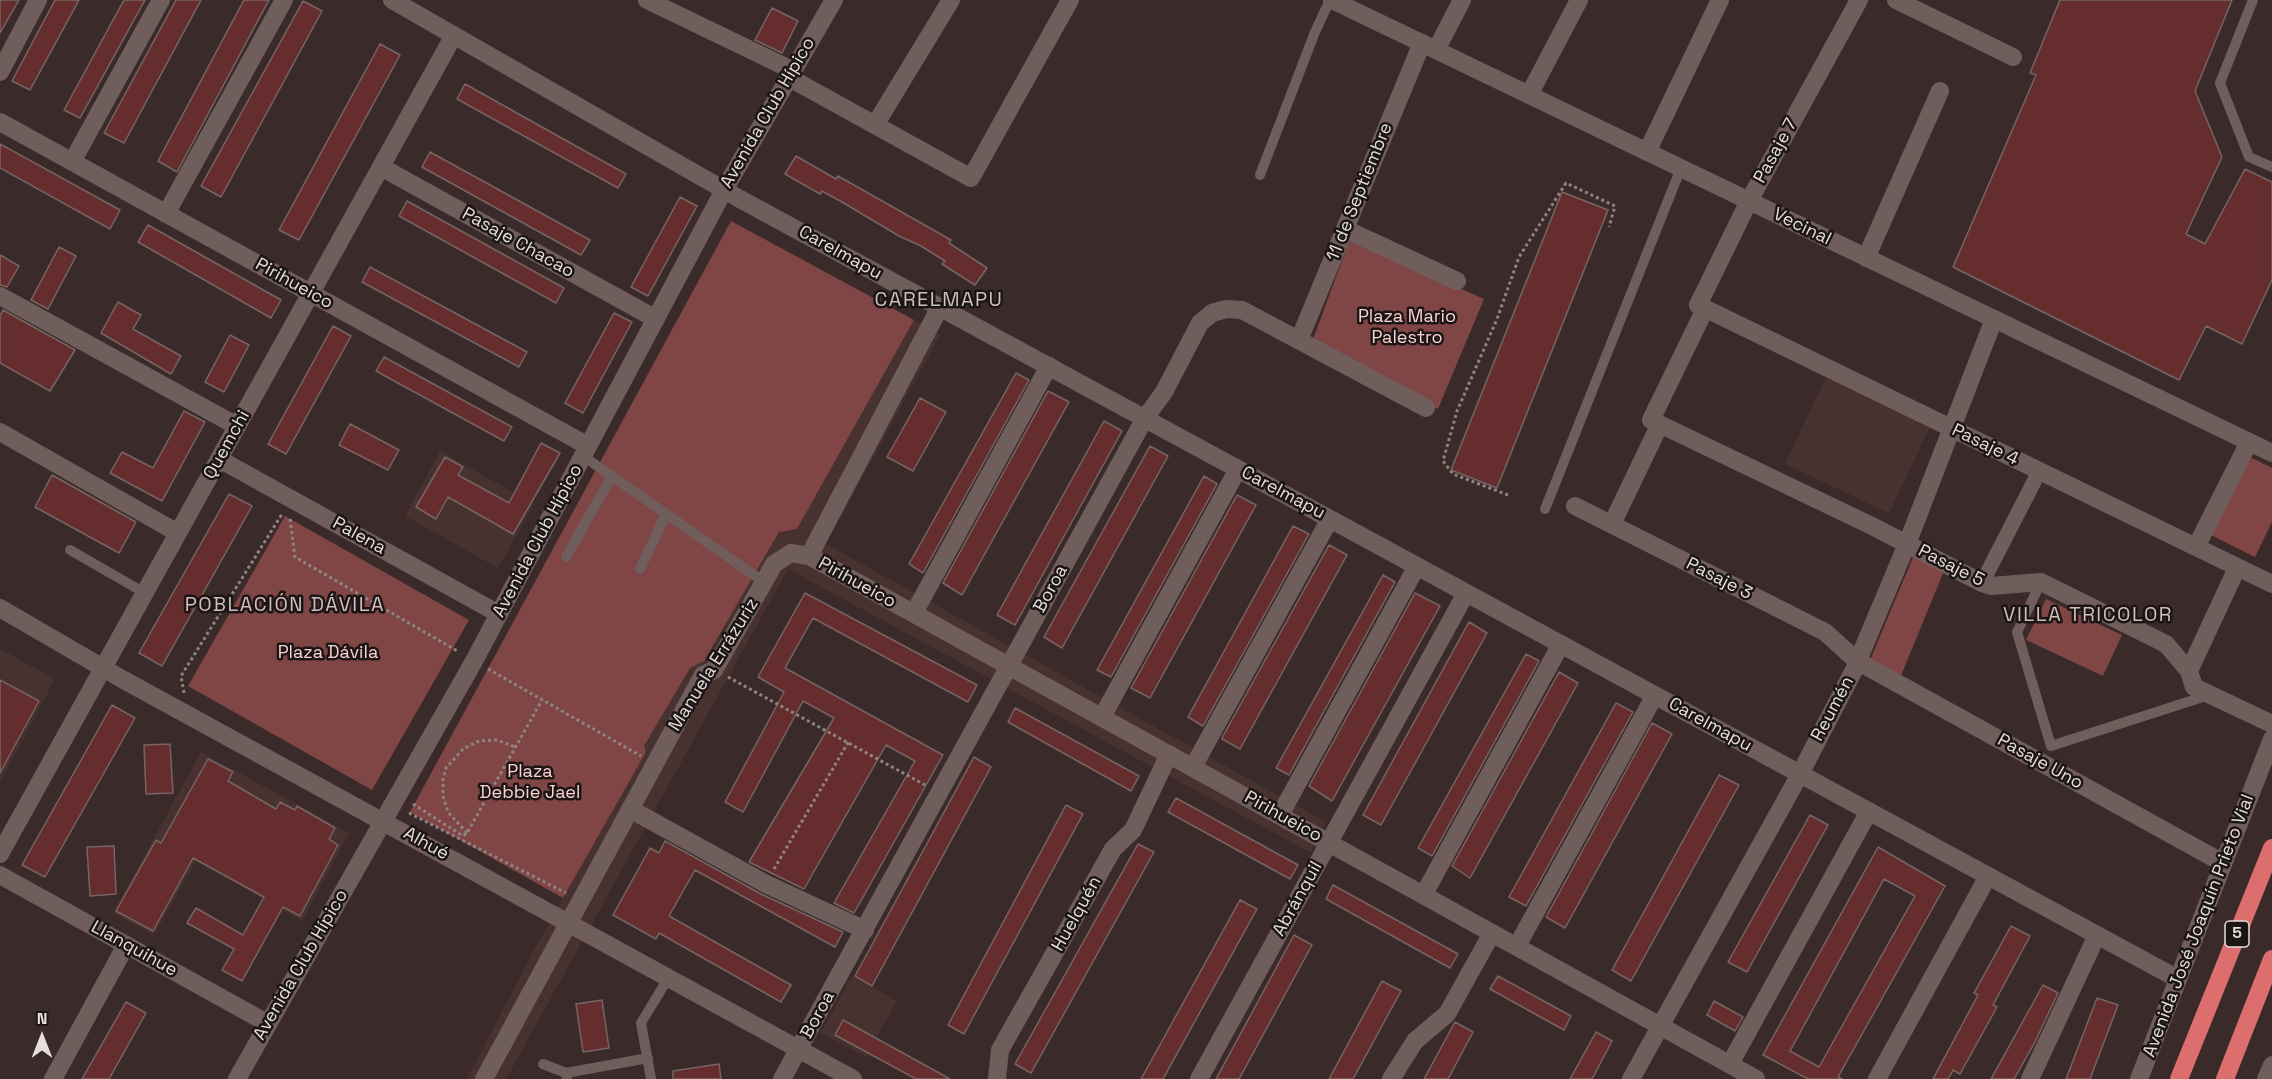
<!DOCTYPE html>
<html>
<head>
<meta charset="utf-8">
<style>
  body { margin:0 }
  #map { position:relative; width:2272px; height:1079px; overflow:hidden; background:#3a2b2a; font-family:"Space Grotesk",sans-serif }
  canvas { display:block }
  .north { position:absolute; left:12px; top:1007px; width:60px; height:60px; -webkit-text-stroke:4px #1c1515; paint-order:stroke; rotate:0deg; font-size:16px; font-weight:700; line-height:24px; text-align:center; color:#e7dddc }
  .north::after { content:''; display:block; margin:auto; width:21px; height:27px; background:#e7dddc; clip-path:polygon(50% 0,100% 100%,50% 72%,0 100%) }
</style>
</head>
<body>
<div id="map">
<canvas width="2272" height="1079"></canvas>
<div class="north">N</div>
</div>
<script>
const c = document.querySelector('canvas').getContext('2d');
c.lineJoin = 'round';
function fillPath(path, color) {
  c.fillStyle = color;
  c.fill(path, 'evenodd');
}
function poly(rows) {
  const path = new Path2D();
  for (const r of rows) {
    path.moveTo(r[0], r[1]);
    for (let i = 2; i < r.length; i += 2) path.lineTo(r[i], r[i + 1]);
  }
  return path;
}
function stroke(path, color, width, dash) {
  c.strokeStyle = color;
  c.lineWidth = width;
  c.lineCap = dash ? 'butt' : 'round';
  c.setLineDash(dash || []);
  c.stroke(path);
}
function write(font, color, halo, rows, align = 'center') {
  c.font = font + ' "Space Grotesk",sans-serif';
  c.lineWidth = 5;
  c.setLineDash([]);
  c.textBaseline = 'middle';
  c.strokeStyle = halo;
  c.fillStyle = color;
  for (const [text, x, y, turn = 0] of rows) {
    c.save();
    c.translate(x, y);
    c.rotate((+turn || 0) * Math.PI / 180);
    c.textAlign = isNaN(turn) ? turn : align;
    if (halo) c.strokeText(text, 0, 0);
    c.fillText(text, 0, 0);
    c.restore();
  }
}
const built = poly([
  [914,320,940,335,826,544,1326,822,1311,853,788,569,506,1079,467,1079,534,950,645,752,643,746,690,668,704,660,779,532,797,529],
  [1826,377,1930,427,1889,513,1785,464],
  [440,451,534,504,498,568,405,516],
  [0,649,55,679,0,782],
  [201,752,349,833,302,921,196,861,154,935,113,913],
  [852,976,897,1001,866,1057,821,1033]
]);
const green = poly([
  [731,221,914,320,797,529,779,532,704,661,690,668,644,746,646,752,563,898,410,812],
  [1350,239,1484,299,1438,409,1312,342],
  [2250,457,2272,468,2272,522,2255,557,2211,535],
  [285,516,469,620,372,790,188,686],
  [1914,555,1944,571,1900,678,1870,660],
  [2046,599,2122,635,2103,676,2026,640]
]);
const building = poly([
  [0,0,19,0,0,33,0,0],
  [55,0,79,0,30,90,12,81,55,0],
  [124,0,145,0,80,118,64,110,124,0],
  [176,0,201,0,124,143,104,133,176,0],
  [244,0,269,0,177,172,158,161,244,0],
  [2060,0,2232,0,2195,91,2222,157,2186,234,2205,244,2245,169,2272,182,2272,280,2242,344,2206,326,2179,380,1953,267,2036,75,2030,73,2060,0],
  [303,1,322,11,221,197,201,186,303,1],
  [772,8,798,21,782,53,755,40,772,8],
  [380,44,400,55,299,240,279,230,380,44],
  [465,84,626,174,618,188,457,99,465,84],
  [0,144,120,210,110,229,0,168,0,144],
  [430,152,590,240,581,255,422,167,430,152],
  [796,156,836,179,838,176,951,240,949,243,987,268,975,285,942,264,945,261,921,246,899,236,842,202,822,191,820,194,785,174,796,156],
  [1562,192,1608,210,1497,488,1451,470,1562,192],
  [680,197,697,206,648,296,631,287,680,197],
  [407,201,564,288,556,303,399,216,407,201],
  [148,225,281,300,271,318,138,242,148,225],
  [59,247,76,256,48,309,31,300,59,247],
  [0,255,19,266,7,287,0,285,0,255],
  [370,267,527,352,519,367,362,282,370,267],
  [118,302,141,315,133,329,181,356,171,374,101,333,118,302],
  [3,310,75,350,50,391,0,363,0,316,3,310],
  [614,313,632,322,583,413,565,403,614,313],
  [333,326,351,336,286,454,268,444,333,326],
  [230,335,249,345,224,392,205,382,230,335],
  [384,357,512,427,504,441,376,371,384,357],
  [1016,373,1029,380,923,573,909,564,1016,373],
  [1048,391,1069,402,962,595,943,583,1048,391],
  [920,398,946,412,913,471,887,457,920,398],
  [184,411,205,422,162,501,110,473,122,452,153,468,184,411],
  [1104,421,1122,431,1015,625,997,615,1104,421],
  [350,424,399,450,388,470,339,445,350,424],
  [541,443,560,453,513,534,448,497,436,519,416,507,445,457,463,467,458,475,509,503,541,443],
  [1150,446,1168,456,1062,648,1044,637,1150,446],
  [52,475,136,522,119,553,35,507,52,475],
  [1204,476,1217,484,1111,677,1097,670,1204,476],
  [229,494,252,506,162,666,139,653,229,494],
  [1237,495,1256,505,1150,698,1131,688,1237,495],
  [1293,526,1309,534,1203,726,1188,717,1293,526],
  [1329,545,1347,555,1240,749,1222,739,1223,736,1329,545],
  [1383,575,1395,582,1289,775,1276,768,1383,575],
  [805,593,977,685,968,702,813,618,785,668,943,755,854,913,834,903,915,761,886,745,804,889,749,862,834,718,803,701,743,812,725,802,784,692,758,677,805,593],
  [1415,593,1440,606,1332,801,1309,786,1415,593],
  [1469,622,1487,633,1381,825,1363,815,1469,622],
  [1526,654,1539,661,1432,856,1418,848,1526,654],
  [1559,672,1578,683,1470,878,1452,866,1559,672],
  [0,680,39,701,0,773,0,680],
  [1616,703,1633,712,1526,906,1509,897,1616,703],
  [112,705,135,718,45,877,22,865,112,705],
  [1015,708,1139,776,1131,791,1008,722,1015,708],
  [1652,723,1672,734,1565,928,1546,917,1652,723],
  [170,744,173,793,146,794,144,745,170,744],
  [974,757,991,767,872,986,855,976,974,757],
  [208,759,233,772,228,781,276,809,280,802,295,810,297,806,335,828,329,839,338,845,300,916,283,907,242,981,222,970,234,949,187,923,196,908,243,935,264,897,193,858,153,931,116,911,156,840,161,843,208,759],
  [1719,775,1739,785,1631,981,1612,970,1719,775],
  [1176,798,1298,865,1290,879,1168,812,1176,798],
  [1066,805,1083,814,964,1034,948,1025,1066,805],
  [1810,815,1828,825,1747,972,1728,962,1810,815],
  [665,841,761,894,843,932,835,947,695,870,669,916,791,985,781,1002,659,933,656,939,613,915,650,848,659,853,665,841],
  [1138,844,1154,852,1031,1073,1015,1064,1138,844],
  [114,846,116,894,90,896,87,847,114,846],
  [1878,847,1945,886,1838,1077,1842,1079,1808,1079,1763,1055,1878,847],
  [1884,879,1915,896,1819,1067,1790,1051,1884,879],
  [1333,885,1458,954,1450,968,1326,899,1333,885],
  [1240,900,1257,909,1163,1079,1141,1079,1240,900],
  [2011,926,2030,936,1993,1005,1997,1007,1960,1074,1953,1070,1948,1079,1933,1079,1978,995,1974,993,2011,926],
  [1294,935,1312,945,1239,1079,1216,1079,1294,935],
  [1498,976,1571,1016,1564,1030,1490,989,1498,976],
  [1382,981,1401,991,1353,1079,1329,1079,1382,981],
  [2043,985,2058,993,2035,1042,2014,1079,1991,1079,2043,985],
  [2097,998,2118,1005,2090,1079,2066,1079,2097,998],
  [602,1000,609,1048,583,1052,576,1004,602,1000],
  [1714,1001,1743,1017,1735,1031,1707,1015,1714,1001],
  [126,1002,146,1013,109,1079,82,1079,126,1002],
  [843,1020,950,1079,916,1079,835,1035,843,1020],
  [1455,1022,1473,1032,1448,1079,1424,1079,1455,1022],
  [1596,1032,1612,1041,1592,1079,1570,1079,1596,1032],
  [719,1064,721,1079,673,1079,673,1071,719,1064]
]);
const path = poly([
  [1508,495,1453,474,1443,461,1457,411,1497,319,1519,257,1566,183,1615,206,1609,227],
  [290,519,295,557,459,652],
  [488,669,641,756],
  [728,677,925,785],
  [184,693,181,676,282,514],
  [413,804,463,836,467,833,542,700],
  [409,813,566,893],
  [467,833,448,812,443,796,443,779,446,768,463,749,479,741,497,740,515,747],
  [774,869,849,741]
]);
const service = poly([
  [2253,0,2220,83,2249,157,2272,167],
  [1260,175,1315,32,1330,0],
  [583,456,764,582],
  [1545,509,1681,168],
  [70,550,145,593],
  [566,557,612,476],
  [640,569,666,514],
  [2041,582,2017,632,2051,746,2209,695],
  [543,1064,566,1073,567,1079],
  [566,1073,648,1058],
  [651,1079,641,1023,669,977]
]);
const pedestrian = poly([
  [1982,583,2039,472]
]);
const minor = poly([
  [392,0,740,199,2178,979],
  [647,0,792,70],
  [1859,0,1749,201,1698,305,2272,584],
  [1896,0,2013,57],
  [1436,50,1462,0],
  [0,72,38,0],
  [788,77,971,178,1070,0],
  [1529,95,1579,0],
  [0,122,588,446],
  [875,125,951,0],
  [1647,152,1720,0],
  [72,162,161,0],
  [381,167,656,319],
  [166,214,284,0],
  [1345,229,1457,281],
  [1866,258,1940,91],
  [0,296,237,426],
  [1705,309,1651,420,1872,526,1982,583,1991,586,2041,582,2166,644,2189,671,2194,687,2272,724],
  [1299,340,1422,43],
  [0,432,178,533],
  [219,459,499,614],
  [1575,506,1825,632,1857,661,2223,863],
  [1612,524,1660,424],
  [2196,547,2249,442],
  [809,556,940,307],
  [0,608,122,679,853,1079],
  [914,613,1049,366],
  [2189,671,2237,568],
  [1102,717,1238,469],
  [1193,767,1330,519],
  [630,809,766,884,865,930],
  [1280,815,1417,566],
  [0,854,454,35],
  [0,875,267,1023],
  [1424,894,1561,644],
  [1517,946,1655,695],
  [1730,1064,1869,811],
  [53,1079,126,945],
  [484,1079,703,675,714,670,774,564,791,553,809,556,833,569,1756,1079],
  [782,1079,1145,418,1164,392,1200,323,1212,313,1226,309,1242,310,1426,408],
  [997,1079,1000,1050,1113,849,1133,830,1169,754],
  [1199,1079,1466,593],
  [1391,1079,1415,1041,1447,1014,1492,933],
  [1631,1079,1800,774,1854,670,1907,544,1994,319],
  [1877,1079,1988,876],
  [2030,1079,2097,935]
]);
const tertiary = poly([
  [1332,0,2272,453],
  [237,1079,474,661,724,190,834,0]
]);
const secondary = poly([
  [2139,1079,2272,739],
  [2266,1079,2272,1065]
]);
const motorway = poly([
  [2179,1079,2272,848],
  [2225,1079,2272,959]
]);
const shields = [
  [2237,934,24]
];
const shieldNames = [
  ["5",2237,934]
];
const streetNames = [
  ["Avenida Club Hípico",768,113,-60],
  ["Pasaje 7",1776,151,-61],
  ["11 de Septiembre",1360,192,-68],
  ["Vecinal",1802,227,26],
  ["Pasaje Chacao",518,243,29],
  ["Carelmapu",840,253,29],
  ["Pirihueico",294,284,29],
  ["Quemchi",227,445,-61],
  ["Pasaje 4",1985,445,26],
  ["Carelmapu",1283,493,28],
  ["Palena",359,536,29],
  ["Avenida Club Hípico",538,541,-62],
  ["Pasaje 5",1951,566,27],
  ["Pasaje 3",1719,579,27],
  ["Pirihueico",857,583,29],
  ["Boroa",1051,589,-61],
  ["Manuela Errázuriz",714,665,-58],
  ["Reumén",1833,709,-62],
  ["Carelmapu",1710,725,29],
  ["Pasaje Uno",2040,762,29],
  ["Pirihueico",1283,817,29],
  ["Alhué",426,844,29],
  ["Abránquil",1298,899,-61],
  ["Huelquén",1077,914,-61],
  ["Avenida José Joaquín Prieto Vial",2199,926,-69],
  ["Llanquihue",134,949,29],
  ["Avenida Club Hípico",301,965,-60],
  ["Boroa",818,1015,-61]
];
const parkNames = [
  ["Plaza Mario",1407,317],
  ["Palestro",1407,338],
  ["Plaza Dávila",328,653],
  ["Plaza",530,772],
  ["Debbie Jael",530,793]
];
const neighbourhoodNames = [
  ["CARELMAPU",939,301],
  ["POBLACIÓN DÁVILA",285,606],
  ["VILLA TRICOLOR",2088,616]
];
fillPath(built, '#483230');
fillPath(green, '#7f4645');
fillPath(building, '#652d2d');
stroke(building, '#766564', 1.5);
stroke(path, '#908382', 3, [3, 3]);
stroke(service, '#705e5d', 10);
stroke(pedestrian, '#705e5d', 15);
stroke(minor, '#705e5d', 18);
stroke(tertiary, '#705e5d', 18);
stroke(secondary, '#705e5d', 18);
stroke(motorway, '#dc6e6e', 18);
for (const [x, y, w] of shields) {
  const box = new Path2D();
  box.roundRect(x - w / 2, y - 13, w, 26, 4.5);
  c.fillStyle = '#1c1515';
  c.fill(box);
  stroke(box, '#e7dddc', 1.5);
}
write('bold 16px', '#e7dddc', null, shieldNames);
write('18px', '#e7dddc', '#1c1515', streetNames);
write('18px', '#fad2d0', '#1c1515', parkNames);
c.letterSpacing = '1.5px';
write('20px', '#d2bebd', '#1c1515', neighbourhoodNames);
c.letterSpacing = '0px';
</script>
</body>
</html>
